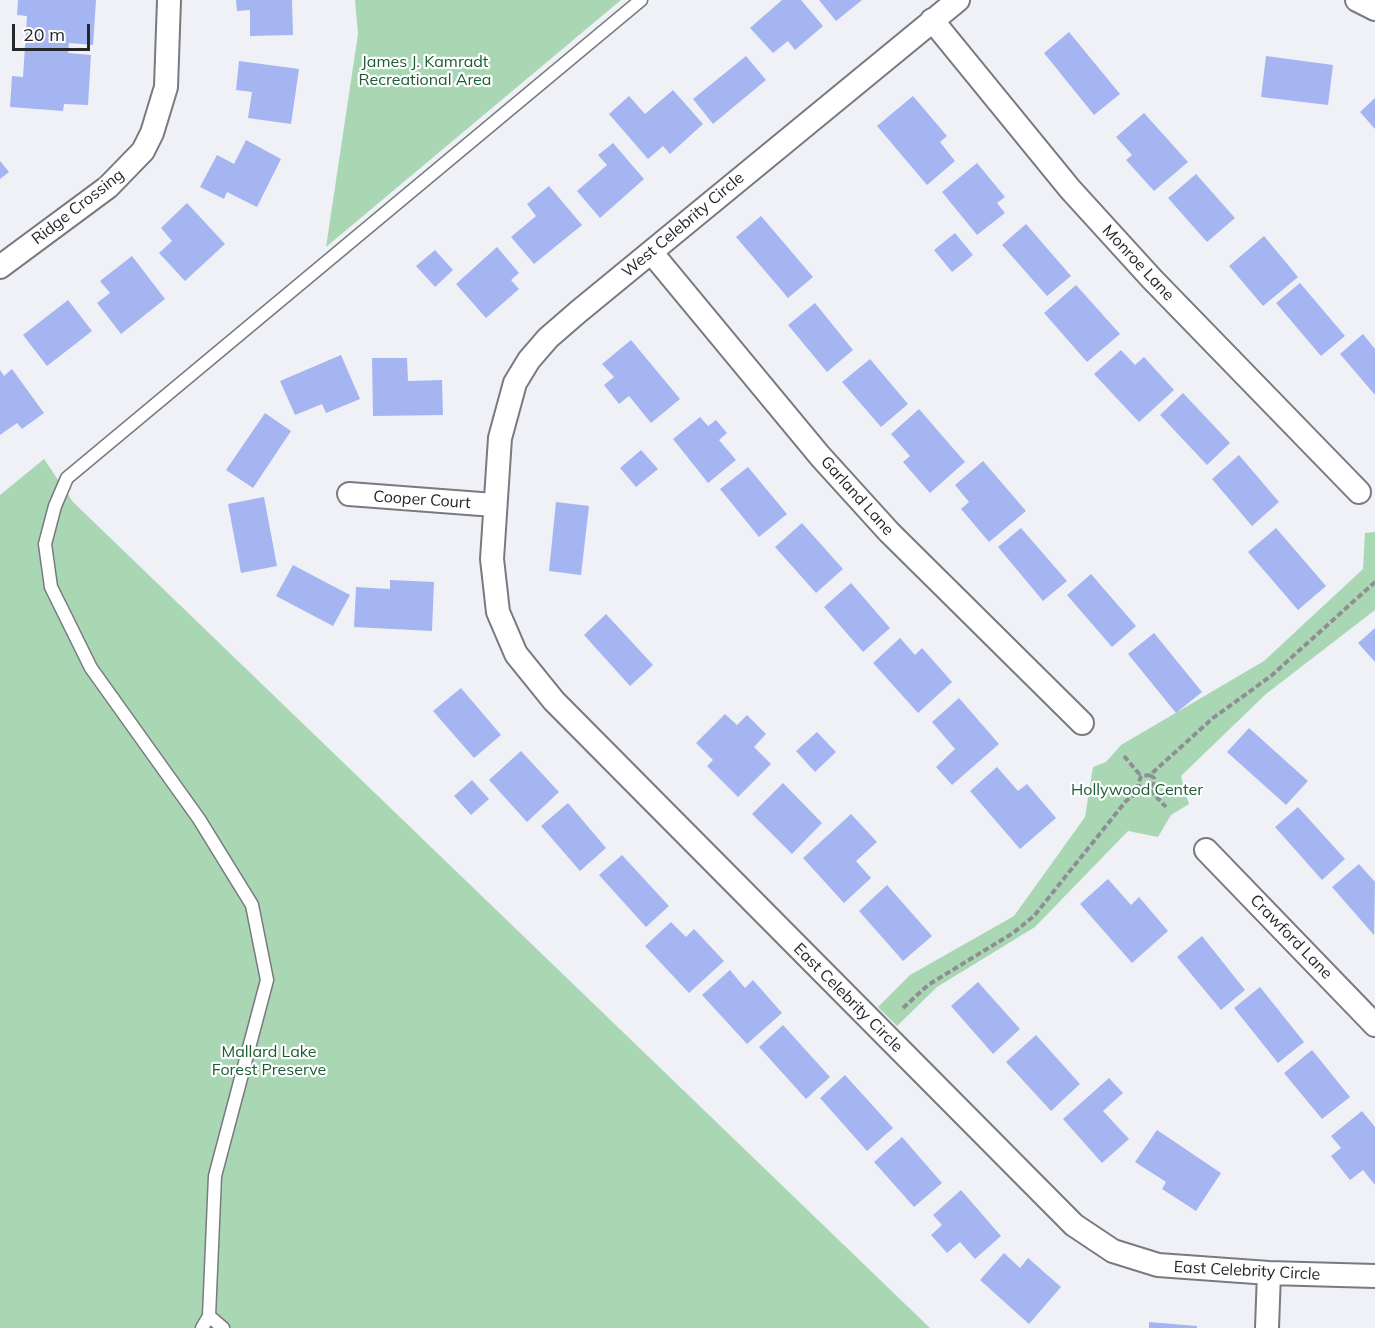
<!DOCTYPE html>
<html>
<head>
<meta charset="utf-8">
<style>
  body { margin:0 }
  #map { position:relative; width:1375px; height:1328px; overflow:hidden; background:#eff1f7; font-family:Mulish,sans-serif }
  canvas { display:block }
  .scale { position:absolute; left:12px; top:24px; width:78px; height:27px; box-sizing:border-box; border:3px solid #262729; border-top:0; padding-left:8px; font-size:18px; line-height:21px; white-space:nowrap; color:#262729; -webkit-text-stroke:4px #fefefe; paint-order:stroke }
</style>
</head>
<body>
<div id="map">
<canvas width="1375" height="1328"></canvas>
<div class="scale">20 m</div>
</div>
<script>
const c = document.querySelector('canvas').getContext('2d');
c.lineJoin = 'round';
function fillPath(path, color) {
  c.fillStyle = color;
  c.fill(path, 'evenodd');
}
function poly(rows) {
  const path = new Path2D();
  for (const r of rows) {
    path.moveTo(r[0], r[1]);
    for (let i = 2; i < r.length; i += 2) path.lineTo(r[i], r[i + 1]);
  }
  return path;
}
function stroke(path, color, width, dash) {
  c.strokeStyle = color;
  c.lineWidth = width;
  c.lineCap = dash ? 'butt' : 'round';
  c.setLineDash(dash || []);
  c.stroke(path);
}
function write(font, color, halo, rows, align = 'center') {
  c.font = font + ' Mulish,sans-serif';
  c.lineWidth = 4.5;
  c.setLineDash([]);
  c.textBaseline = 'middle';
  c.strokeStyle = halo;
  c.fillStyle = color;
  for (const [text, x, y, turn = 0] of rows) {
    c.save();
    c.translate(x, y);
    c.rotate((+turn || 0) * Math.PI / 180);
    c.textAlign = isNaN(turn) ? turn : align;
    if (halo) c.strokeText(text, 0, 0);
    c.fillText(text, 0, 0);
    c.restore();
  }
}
const green = poly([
  [355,0,621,0,326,247,358,34],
  [44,459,73,502,930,1328,0,1328,0,495],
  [1375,532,1375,610,1266,694,1181,776,1189,804,1171,815,1158,837,1128,831,1035,927,937,987,897,1026,878,1007,910,975,1014,916,1085,817,1093,767,1106,762,1121,745,1264,661,1363,569,1365,533]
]);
const building = poly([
  [18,0,96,0,93,45,69,43,68,53,91,55,88,105,64,104,63,111,10,107,12,76,23,77,27,16,17,15],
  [236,0,292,0,293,35,250,36,250,10,237,11],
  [782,0,801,0,823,26,795,50,788,41,773,53,750,28],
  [819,0,862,0,836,21],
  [1069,32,1120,94,1094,115,1044,53],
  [746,56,766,80,713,124,693,99],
  [1266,56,1333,65,1328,105,1261,97],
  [239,61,299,69,291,124,248,118,252,92,236,90],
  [673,90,703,124,670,154,663,146,648,159,609,114,629,96,645,114],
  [913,96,947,136,940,142,955,161,927,185,877,126],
  [1375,98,1375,129,1360,112],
  [1144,113,1188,162,1154,191,1126,160,1132,155,1116,137],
  [246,140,281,159,257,207,227,192,224,199,200,187,217,155,234,164],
  [613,143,644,179,600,218,577,191,607,165,598,155],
  [0,161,9,172,0,179],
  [977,163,1005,197,997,203,1005,213,977,235,942,192],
  [1196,174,1235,218,1207,242,1168,198],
  [549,186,582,225,534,264,511,237,536,216,527,204],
  [187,203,225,244,185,281,159,253,172,241,161,228],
  [761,216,813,277,788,298,736,237],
  [1026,224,1071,276,1047,296,1002,245],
  [955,233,973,255,952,272,934,250],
  [1264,236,1298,277,1263,306,1229,266],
  [497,247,519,273,511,280,519,289,486,318,456,284],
  [435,250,453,270,435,287,416,266],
  [132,256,165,299,121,334,97,303,110,293,100,281],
  [1300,283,1345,336,1321,356,1276,303],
  [1076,285,1120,334,1087,362,1044,313],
  [68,300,92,331,47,366,23,335],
  [815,303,853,350,827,372,788,325],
  [1363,334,1375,349,1375,395,1340,354],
  [631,340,680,399,651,423,629,396,619,404,604,385,614,377,602,364],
  [1121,350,1135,365,1144,357,1174,390,1139,422,1094,374],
  [341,355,360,399,326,413,322,404,295,415,280,381],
  [372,358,407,358,408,381,442,380,443,415,373,416],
  [870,359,908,404,881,427,842,382],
  [12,369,44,413,22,429,17,423,0,435,0,370,4,376],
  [1183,393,1230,443,1207,465,1160,415],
  [919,409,965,462,930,493,903,462,910,456,891,434],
  [265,413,291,431,253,488,226,470],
  [700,417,708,426,716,420,727,433,719,440,736,460,708,483,673,439],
  [641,450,658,469,636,487,620,468],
  [1239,455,1279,502,1252,526,1212,479],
  [983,461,1026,511,989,542,961,509,969,502,955,485],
  [748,467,787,514,759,537,720,489],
  [264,497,277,566,241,573,228,504],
  [556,502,589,506,581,575,549,571],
  [802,523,843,569,816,593,775,547],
  [1021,528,1067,581,1043,601,998,547],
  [1276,528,1326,586,1298,610,1248,552],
  [293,565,350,595,333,626,276,596],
  [1091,574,1136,626,1112,647,1067,595],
  [390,580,434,582,432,631,354,627,356,587,390,589],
  [851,583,890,628,863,652,824,607],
  [606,614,653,665,630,686,584,635],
  [1375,628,1375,662,1358,643],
  [1154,633,1202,692,1176,713,1128,654],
  [900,638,915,655,922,648,952,682,918,713,873,663],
  [461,688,501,735,474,758,433,711],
  [959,698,999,744,952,785,936,767,955,749,932,722],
  [725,714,737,725,747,715,766,734,754,747,771,764,738,797,707,766,713,760,696,743],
  [1249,728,1308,781,1286,805,1227,752],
  [817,732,836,752,815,772,796,751],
  [521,751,559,792,527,822,489,780],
  [997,767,1018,791,1027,784,1056,818,1020,849,970,791],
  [472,780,489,799,471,815,454,796],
  [783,783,822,823,792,854,752,814],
  [568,803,606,848,580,871,541,826],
  [1298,807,1345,859,1322,880,1275,827],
  [851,814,877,842,856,861,871,878,844,903,803,858],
  [622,855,669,906,646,927,599,875],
  [1359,864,1375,882,1374,935,1332,887],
  [1108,879,1131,905,1139,897,1168,931,1132,963,1080,904],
  [887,885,932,936,903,961,859,911],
  [671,922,686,937,694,929,724,961,689,993,645,946],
  [1202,936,1245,990,1221,1010,1177,957],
  [730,970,745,988,753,980,782,1013,747,1044,702,995],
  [978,982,1020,1029,993,1054,951,1006],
  [1260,987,1304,1042,1278,1063,1234,1008],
  [783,1025,830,1077,806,1099,759,1047],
  [1036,1035,1080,1084,1051,1111,1006,1062],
  [1312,1050,1350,1097,1322,1119,1284,1073],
  [845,1075,893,1128,867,1151,820,1098],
  [1109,1078,1123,1093,1103,1111,1129,1139,1102,1163,1063,1119],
  [1362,1111,1375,1127,1375,1185,1363,1170,1350,1180,1331,1156,1341,1148,1331,1136],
  [1157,1130,1221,1173,1196,1211,1162,1189,1166,1182,1135,1162],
  [902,1137,942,1183,914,1207,874,1162],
  [961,1190,1001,1236,975,1259,960,1242,947,1253,931,1235,942,1225,933,1215],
  [1004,1253,1020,1268,1028,1258,1061,1287,1029,1324,980,1280],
  [1149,1322,1197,1326,1197,1328,1149,1328]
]);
const path = poly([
  [1124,756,1141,776],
  [1150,775,1154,778,1153,787,1145,791,1138,785,1141,776,1150,775,1213,718,1271,676,1375,582],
  [1150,790,1166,807],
  [903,1008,928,985,1013,933,1034,916,1126,801,1141,789]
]);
const service = poly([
  [209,1316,223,1328],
  [202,1328,209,1316,215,1176,267,980,252,905,199,819,91,668,51,587,45,544,55,506,67,478,641,0]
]);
const minor = poly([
  [958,0,578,312,548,338,529,360,515,383,500,438,492,559,498,612,516,654,554,701,1074,1225,1113,1251,1158,1265,1269,1273,1375,1276],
  [1357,0,1375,9],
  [932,20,1070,189,1152,279,1359,492],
  [651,252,820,456,889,532,1082,723],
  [0,267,108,187,143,151,152,133,166,87,169,0],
  [349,494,494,505],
  [1206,850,1375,1025],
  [1267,1328,1269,1273]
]);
const parkNames = [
  ["James J. Kamradt",425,62],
  ["Recreational Area",425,80],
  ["Hollywood Center",1137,790],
  ["Mallard Lake",269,1052],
  ["Forest Preserve",269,1070]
];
const streetNames = [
  ["Ridge Crossing",78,207,-38],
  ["West Celebrity Circle",683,225,-40],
  ["Monroe Lane",1138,263,47],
  ["Garland Lane",857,496,48],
  ["Cooper Court",422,500,4],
  ["Crawford Lane",1291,937,46],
  ["East Celebrity Circle",848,998,45],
  ["East Celebrity Circle",1247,1271,3]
];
fillPath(green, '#a9d7b4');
fillPath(building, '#a5b5f1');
stroke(service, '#787a80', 15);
stroke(minor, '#787a80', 26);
stroke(path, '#8d8f93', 4, [6, 3]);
stroke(service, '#fff', 12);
stroke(minor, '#fff', 22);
write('16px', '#1b5c33', '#fefefe', parkNames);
write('16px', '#262729', '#fefefe', streetNames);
</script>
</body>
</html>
